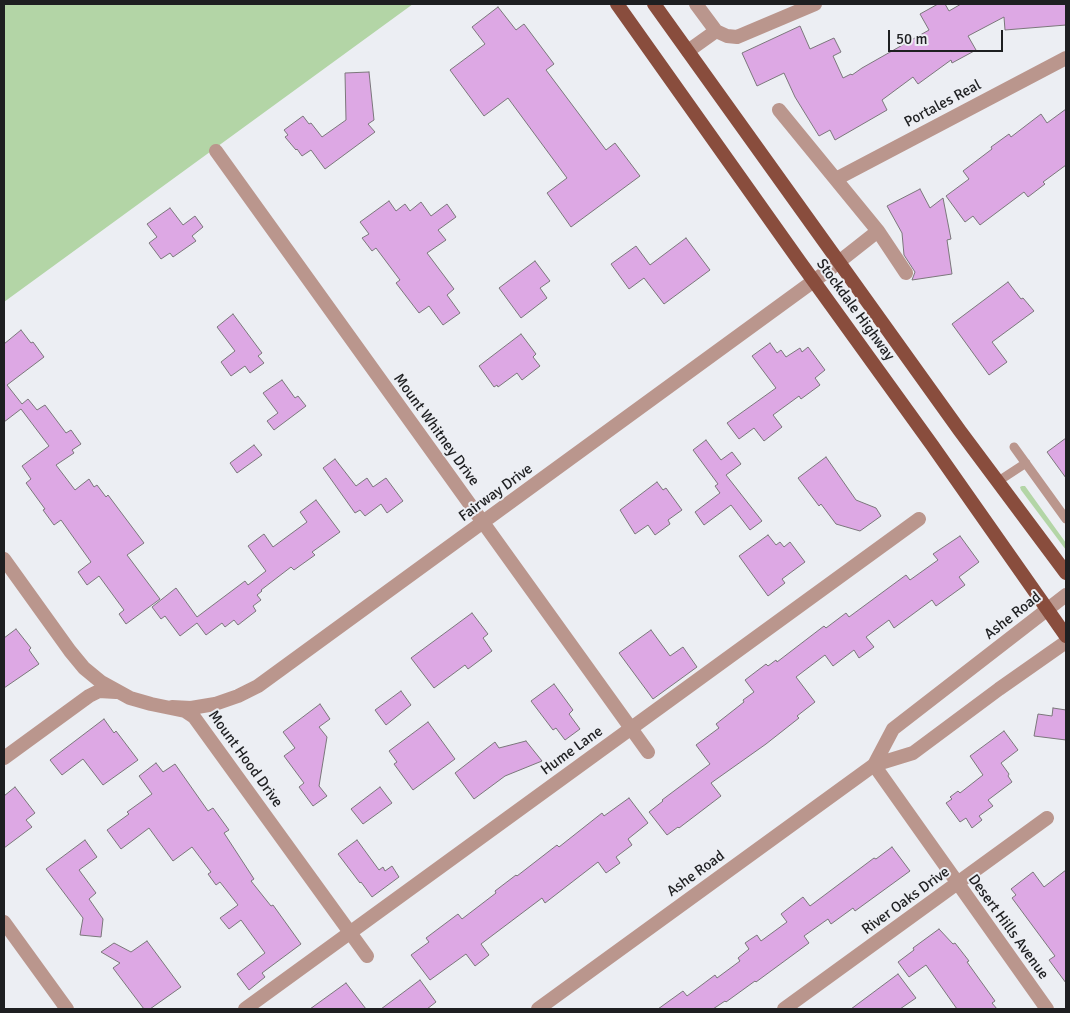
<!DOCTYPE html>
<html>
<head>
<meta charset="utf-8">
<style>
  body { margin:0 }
  #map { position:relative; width:1070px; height:1013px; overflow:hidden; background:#eceef3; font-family:Signika,sans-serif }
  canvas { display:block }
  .frame { position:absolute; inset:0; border:5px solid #1e1f21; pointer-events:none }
  .scale { position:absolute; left:888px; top:30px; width:115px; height:22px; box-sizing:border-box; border:2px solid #1e1f21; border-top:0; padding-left:6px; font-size:15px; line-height:18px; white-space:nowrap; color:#1e1f21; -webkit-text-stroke:4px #eceef3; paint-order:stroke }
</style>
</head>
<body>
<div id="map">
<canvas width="1070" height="1013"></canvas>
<div class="frame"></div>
<div class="scale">50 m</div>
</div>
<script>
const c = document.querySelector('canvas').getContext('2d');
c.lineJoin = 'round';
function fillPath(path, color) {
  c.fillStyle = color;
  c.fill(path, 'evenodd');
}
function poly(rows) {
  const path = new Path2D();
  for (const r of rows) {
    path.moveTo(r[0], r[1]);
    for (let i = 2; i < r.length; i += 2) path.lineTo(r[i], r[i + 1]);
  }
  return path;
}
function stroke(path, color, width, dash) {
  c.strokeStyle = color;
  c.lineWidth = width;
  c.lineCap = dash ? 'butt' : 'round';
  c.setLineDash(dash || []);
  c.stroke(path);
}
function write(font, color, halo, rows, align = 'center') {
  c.font = font + ' Signika,sans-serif';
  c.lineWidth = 4;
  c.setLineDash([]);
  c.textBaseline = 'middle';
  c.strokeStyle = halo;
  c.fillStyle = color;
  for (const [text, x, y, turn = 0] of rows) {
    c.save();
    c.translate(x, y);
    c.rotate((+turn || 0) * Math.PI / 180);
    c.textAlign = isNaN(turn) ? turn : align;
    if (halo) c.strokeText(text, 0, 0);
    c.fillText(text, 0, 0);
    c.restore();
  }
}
const green = poly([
  [4,4,413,4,4,302],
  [1022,486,1025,486,1066,543,1066,550,1021,490,1020,487]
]);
const building = poly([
  [938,4,945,4,949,11,961,4,1066,4,1066,25,1005,30,1004,17,968,36,976,50,952,63,951,60,918,84,913,77,882,100,887,110,835,140,830,130,819,136,795,97,784,73,757,86,742,53,800,26,810,49,834,38,841,52,833,56,843,78,851,74,852,75,862,68,929,30,920,14,938,4],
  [498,7,516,30,524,24,554,64,546,70,606,150,615,143,640,176,571,227,547,193,567,178,508,98,484,116,450,70,485,44,472,27,498,7],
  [369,72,374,120,368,124,375,132,325,169,311,150,302,156,297,149,296,150,285,137,288,135,284,130,303,116,309,124,311,123,322,137,346,120,345,73,369,72],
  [1066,109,1066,165,1043,182,1045,184,1028,197,1024,192,980,225,973,216,965,222,946,196,969,179,963,171,992,149,991,147,1009,134,1011,137,1041,114,1047,123,1066,109],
  [920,189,930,208,943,198,951,239,947,240,952,274,912,280,915,272,904,255,902,233,887,206,920,189],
  [389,201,396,211,405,204,410,211,421,202,431,216,447,204,456,217,438,230,446,240,427,253,454,289,447,295,460,313,443,325,429,306,419,313,396,283,400,280,376,248,372,251,362,238,369,234,360,222,389,201],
  [170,208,183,225,195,216,203,227,192,236,196,241,173,257,170,253,161,259,149,243,157,237,147,224,170,208],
  [686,238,710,270,664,304,644,278,629,289,611,264,636,246,650,265,686,238],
  [535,261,550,281,540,288,547,298,521,318,499,288,535,261],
  [1008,282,1021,299,1023,298,1034,311,992,342,1007,362,989,375,952,324,1008,282],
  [233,314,262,353,258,356,264,363,250,373,245,366,231,376,221,362,235,351,217,327,233,314],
  [21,330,31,343,33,342,44,357,7,385,22,404,28,399,37,410,45,405,66,433,71,430,81,444,72,450,74,453,56,465,75,490,89,479,94,487,97,485,106,497,108,495,144,543,127,555,160,599,126,624,119,614,124,610,99,576,87,585,78,572,91,562,61,520,54,525,43,510,45,509,26,483,31,479,22,466,49,446,21,409,4,422,4,344,21,330],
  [521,334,536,354,533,357,540,366,522,380,517,373,498,387,497,385,494,387,479,366,521,334],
  [770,343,777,353,781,350,786,357,800,348,802,352,808,347,825,370,815,378,820,385,801,399,799,396,773,415,782,427,764,441,754,428,739,439,727,423,776,388,752,356,770,343],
  [282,380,295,398,298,396,306,406,274,430,267,421,278,413,263,393,282,380],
  [1066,438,1066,478,1047,452,1066,438],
  [706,440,721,460,732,452,741,464,726,475,762,521,750,530,731,505,704,525,695,512,720,493,715,486,718,484,693,450,706,440],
  [254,445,262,455,237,473,230,463,254,445],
  [826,457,856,500,876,508,881,516,860,531,836,524,821,504,819,506,798,478,826,457],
  [335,459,356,486,367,478,373,487,386,478,403,501,387,513,381,504,365,516,360,510,355,513,323,468,335,459],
  [657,482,663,490,666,488,682,510,668,520,670,524,655,535,648,525,635,534,620,510,657,482],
  [316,500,340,532,312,552,315,555,294,570,291,567,261,590,262,591,257,595,261,600,253,606,256,611,238,625,234,620,225,627,222,623,206,635,197,623,180,636,165,616,161,619,152,607,176,588,197,617,245,581,248,585,266,571,248,546,264,534,273,547,307,522,300,512,316,500],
  [768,535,776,545,780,542,784,547,790,542,805,562,782,579,785,583,768,596,739,556,768,535],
  [960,536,979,562,959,577,965,585,936,606,932,600,894,628,889,620,866,637,874,647,859,658,854,650,833,666,825,655,796,677,815,702,797,716,799,718,766,744,711,783,721,796,679,828,678,827,667,835,649,812,663,801,662,800,710,764,696,745,719,728,716,724,744,702,743,700,754,692,745,680,766,664,768,666,776,660,777,662,824,626,826,628,846,613,849,617,906,575,910,580,938,560,933,554,960,536],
  [472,613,488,634,483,638,492,651,468,669,465,665,434,688,411,658,472,613],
  [16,629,31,648,29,650,39,664,4,688,4,638,16,629],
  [651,630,670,656,683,647,697,667,653,699,619,653,651,630],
  [554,684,573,710,569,714,580,729,565,740,556,728,553,730,531,701,554,684],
  [401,691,411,705,386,725,375,710,401,691],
  [320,704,330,719,319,727,327,737,319,786,327,796,313,806,299,787,304,783,284,756,295,748,283,732,320,704],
  [1053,708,1066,710,1066,740,1034,736,1038,714,1052,716,1053,708],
  [104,719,114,733,116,731,138,760,103,785,83,759,62,775,50,760,104,719],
  [428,722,455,759,413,790,394,764,397,762,389,751,428,722],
  [1004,731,1018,750,1001,763,1009,774,1008,776,1012,782,988,800,993,806,979,816,982,820,972,828,966,818,960,822,946,803,952,799,950,797,958,791,960,793,983,775,970,756,1004,731],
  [526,741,542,761,505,776,474,799,455,773,495,742,499,748,526,741],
  [156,763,163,772,175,764,208,811,213,808,229,830,224,833,254,879,251,881,271,906,273,905,301,944,262,973,265,977,249,990,237,974,265,953,241,920,229,929,220,918,238,905,220,882,216,885,208,874,211,872,192,847,173,861,149,828,121,849,107,830,129,814,127,812,152,794,139,776,156,763],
  [15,787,35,813,26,820,32,827,4,848,4,796,15,787],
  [380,787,392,803,363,824,351,809,380,787],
  [629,798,648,823,628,839,632,845,616,857,620,863,606,873,598,862,545,903,542,898,481,944,489,955,475,966,466,954,430,980,411,955,429,942,426,938,458,914,462,919,496,893,495,891,516,875,517,876,557,845,559,847,602,813,604,816,629,798],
  [85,840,97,857,79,870,96,893,89,899,103,919,101,937,80,935,83,918,46,869,85,840],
  [357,840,379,870,383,867,385,871,392,866,399,877,372,897,361,882,360,883,338,854,357,840],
  [892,847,910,871,855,911,853,908,831,924,828,919,804,936,809,943,756,982,755,981,726,1002,725,1001,713,1009,658,1009,683,991,687,996,715,975,717,978,740,961,738,958,749,949,745,943,757,935,761,941,787,922,781,914,803,897,810,906,874,858,876,859,892,847],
  [1066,870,1066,983,1049,960,1055,956,1012,898,1016,895,1011,889,1033,872,1044,887,1066,870],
  [939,929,953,944,955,943,969,961,967,962,995,1001,992,1003,997,1009,957,1009,926,965,909,977,898,962,914,950,913,948,939,929],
  [147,941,181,987,150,1009,144,1009,113,968,120,963,101,952,114,943,131,952,147,941],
  [898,974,916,998,900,1009,851,1009,898,974],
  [420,980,436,1002,427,1009,381,1009,420,980],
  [346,983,366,1009,310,1009,346,983]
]);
const service = poly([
  [1014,447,1066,519],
  [997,482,1026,463]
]);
const minor = poly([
  [696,4,716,31,727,36,737,37,815,4],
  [688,51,716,31],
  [779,110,878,231,906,273],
  [216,151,648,752],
  [836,179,1066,58],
  [4,559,70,651,84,668,101,682,130,698,151,704,185,711,194,717,367,956],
  [172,707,191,708,215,704,238,696,258,686,826,272,878,231],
  [4,758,89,696,99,691,116,692],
  [874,765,1047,1009],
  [4,922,67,1009],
  [245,1009,919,519],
  [784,1009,1047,818]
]);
const tertiary = poly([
  [874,765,893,729,1066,595],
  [538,1009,874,765,913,753,999,689,1066,642]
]);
const primary = poly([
  [617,4,800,262,932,445,1066,636],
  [654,4,960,431,1066,573]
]);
const streetNames = [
  ["Portales Real",943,104,-28],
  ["Stockdale Highway",855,310,54],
  ["Mount Whitney Drive",436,430,54],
  ["Fairway Drive",496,493,-36],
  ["Ashe Road",1013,616,-38],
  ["Hume Lane",572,751,-36],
  ["Mount Hood Drive",245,759,54],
  ["Ashe Road",696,874,-36],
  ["River Oaks Drive",906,901,-36],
  ["Desert Hills Avenue",1008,927,54]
];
fillPath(green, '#b3d5a6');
fillPath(building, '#dda8e4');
stroke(building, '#7b777b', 1);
stroke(service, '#ba968d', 9);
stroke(minor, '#ba968d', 14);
stroke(tertiary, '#ba968d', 14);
stroke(primary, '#894d3d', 14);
write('15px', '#1e1f21', '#eceef3', streetNames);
</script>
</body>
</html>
